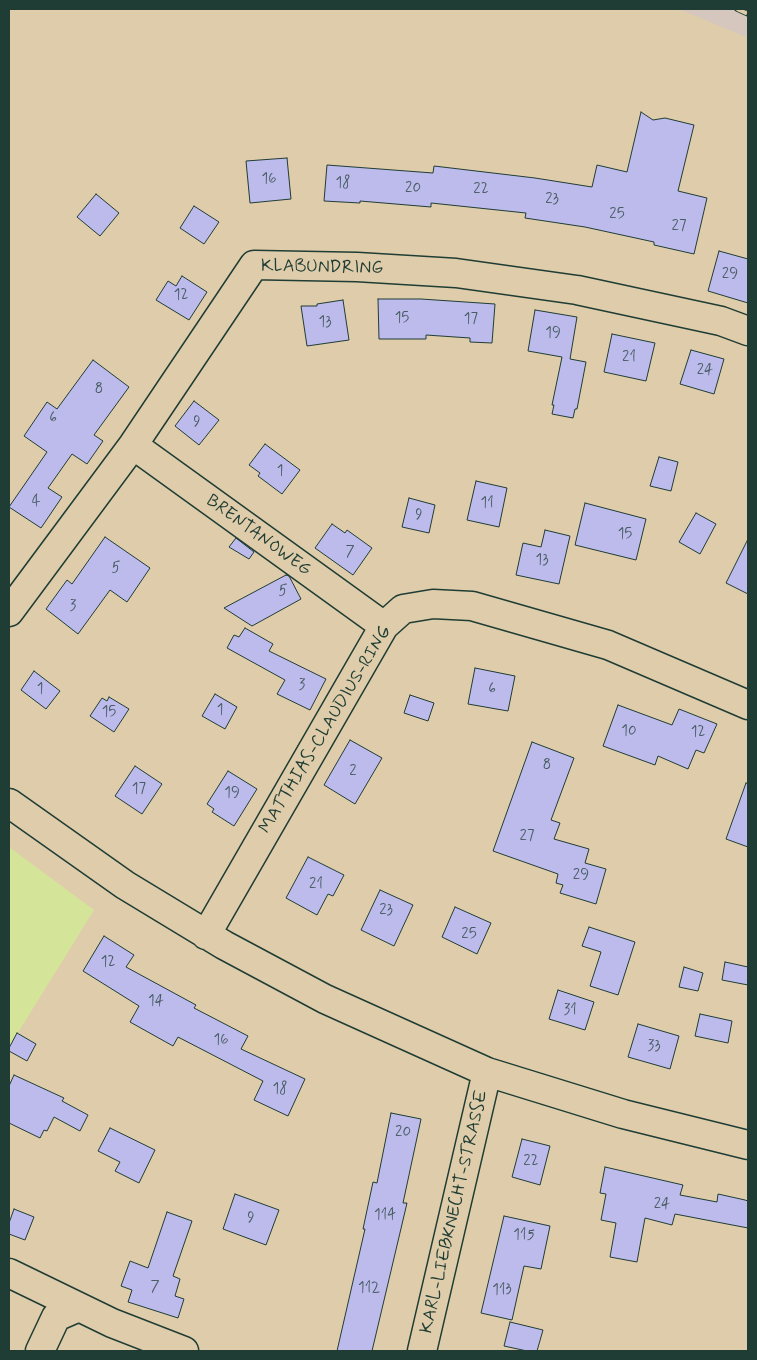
<!DOCTYPE html>
<html>
<head>
<meta charset="utf-8">
<style>
  body { margin:0 }
  #map { position:relative; width:757px; height:1360px; overflow:hidden; background:#dfccaa; font-family:Mynerve,sans-serif }
  canvas { display:block }
  .frame { position:absolute; inset:0; border:10px solid #1f3d34; pointer-events:none }
</style>
</head>
<body>
<div id="map">
<canvas width="757" height="1360"></canvas>
<div class="frame"></div>
</div>
<script>
const c = document.querySelector('canvas').getContext('2d');
c.lineJoin = 'round';
function fillPath(path, color) {
  c.fillStyle = color;
  c.fill(path, 'evenodd');
}
function poly(rows) {
  const path = new Path2D();
  for (const r of rows) {
    path.moveTo(r[0], r[1]);
    for (let i = 2; i < r.length; i += 2) path.lineTo(r[i], r[i + 1]);
  }
  return path;
}
function stroke(path, color, width, dash) {
  c.strokeStyle = color;
  c.lineWidth = width;
  c.lineCap = dash ? 'butt' : 'round';
  c.setLineDash(dash || []);
  c.stroke(path);
}
function write(font, color, halo, rows, align = 'center') {
  c.font = font + ' Mynerve,sans-serif';
  c.lineWidth = 5;
  c.setLineDash([]);
  c.textBaseline = 'middle';
  c.strokeStyle = halo;
  c.fillStyle = color;
  for (const [text, x, y, turn = 0] of rows) {
    c.save();
    c.translate(x, y);
    c.rotate((+turn || 0) * Math.PI / 180);
    c.textAlign = isNaN(turn) ? turn : align;
    if (halo) c.strokeText(text, 0, 0);
    c.fillText(text, 0, 0);
    c.restore();
  }
}
const built = poly([
  [679,9,748,9,748,38]
]);
const green = poly([
  [9,847,94,910,9,1047]
]);
const building = poly([
  [641,112,653,120,665,118,694,125,678,191,707,198,694,254,654,245,654,242,585,227,525,218,526,213,431,203,431,207,360,201,360,203,324,201,327,165,433,173,434,166,535,178,592,187,597,165,627,172,641,112],
  [287,158,291,199,250,203,246,161,287,158],
  [96,194,119,213,100,236,77,217,96,194],
  [194,206,219,222,204,244,180,228,194,206],
  [719,251,748,259,748,303,708,291,719,251],
  [182,276,207,292,189,320,156,300,168,281,176,286,182,276],
  [378,299,421,299,495,304,492,343,470,342,470,338,426,335,426,339,379,339,378,299],
  [343,300,349,340,307,346,301,306,317,306,317,304,343,300],
  [535,310,577,317,570,359,586,362,577,409,575,409,573,418,552,414,554,405,552,405,562,357,528,351,535,310],
  [612,334,655,343,646,381,604,372,612,334],
  [691,350,724,359,714,394,680,384,691,350],
  [93,360,129,387,94,435,103,441,87,464,72,454,48,488,62,497,41,528,9,507,47,452,24,436,47,402,57,409,93,360],
  [194,401,219,420,199,445,175,426,194,401],
  [265,444,300,470,282,494,258,476,260,473,249,465,265,444],
  [659,457,678,462,671,491,650,486,659,457],
  [476,481,507,488,499,527,467,520,476,481],
  [409,498,435,505,429,533,402,527,409,498],
  [585,503,646,519,636,560,575,545,585,503],
  [696,513,716,524,700,554,679,542,696,513],
  [332,524,345,533,347,530,372,548,353,575,315,548,332,524],
  [545,530,570,536,559,584,516,575,523,543,541,547,545,530],
  [105,537,150,568,127,602,110,590,78,634,46,609,67,580,72,584,105,537],
  [236,538,254,552,249,559,229,547,236,538],
  [748,539,748,594,726,583,748,539],
  [286,575,289,576,301,599,252,626,224,608,286,575],
  [245,628,273,644,269,651,326,679,310,710,277,694,285,680,227,648,234,635,239,637,245,628],
  [475,668,515,676,508,711,468,704,475,668],
  [34,671,60,691,46,709,21,690,34,671],
  [215,694,237,707,225,729,202,716,215,694],
  [410,695,434,703,428,721,404,713,410,695],
  [109,697,129,709,114,732,90,716,102,698,107,701,109,697],
  [618,705,672,725,679,709,717,724,704,753,696,750,688,769,658,756,655,765,603,746,618,705],
  [350,740,382,758,355,804,324,785,350,740],
  [532,742,574,758,551,820,560,823,554,839,589,849,585,863,606,869,596,904,560,893,563,885,556,883,558,874,493,851,532,742],
  [135,766,162,784,142,814,115,796,135,766],
  [228,771,257,789,234,826,212,812,214,809,207,804,228,771],
  [746,783,748,784,748,847,726,839,746,783],
  [308,857,344,875,333,896,328,894,317,915,286,898,308,857],
  [380,890,413,905,394,946,361,930,380,890],
  [455,907,491,923,477,954,442,937,455,907],
  [589,927,635,942,618,995,590,986,601,952,582,946,589,927],
  [104,936,134,955,126,967,196,1005,194,1008,248,1036,241,1049,305,1079,288,1116,254,1100,263,1081,178,1037,173,1046,130,1022,139,1006,83,971,104,936],
  [725,962,748,967,748,985,722,980,725,962],
  [684,967,703,973,698,991,679,987,684,967],
  [558,990,594,1002,585,1030,549,1019,558,990],
  [700,1014,732,1021,728,1043,695,1036,700,1014],
  [638,1024,679,1036,670,1069,628,1057,638,1024],
  [17,1033,36,1044,27,1061,9,1051,9,1048,17,1033],
  [14,1075,64,1098,62,1101,88,1115,80,1131,54,1117,47,1131,44,1130,40,1138,9,1123,9,1086,14,1075],
  [391,1113,421,1119,403,1203,407,1203,399,1237,372,1351,337,1351,365,1229,363,1229,373,1182,377,1183,391,1113],
  [110,1128,155,1150,139,1183,115,1171,120,1162,98,1151,110,1128],
  [522,1139,550,1146,540,1185,512,1177,522,1139],
  [605,1167,683,1185,680,1195,717,1202,718,1194,745,1200,748,1201,748,1228,675,1214,672,1225,645,1218,637,1262,610,1257,616,1223,601,1220,606,1194,600,1193,605,1167],
  [235,1194,279,1210,266,1245,223,1229,235,1194],
  [14,1209,34,1217,25,1240,9,1234,9,1223,14,1209],
  [167,1212,192,1221,173,1276,180,1279,175,1296,184,1299,178,1318,128,1302,132,1290,121,1286,130,1261,148,1268,167,1212],
  [504,1216,550,1226,541,1269,524,1266,512,1320,481,1313,504,1216],
  [510,1322,543,1330,537,1351,527,1351,504,1346,510,1322]
]);
const minor = poly([
  [133,445,384,626],
  [9,612,133,445,254,265,357,267,456,273,577,290,721,321,748,331],
  [9,803,125,885,224,945,325,999,487,1072,623,1114,748,1145],
  [206,935,384,626,403,609,433,604,472,606,608,645,748,705],
  [9,1273,112,1323,184,1351],
  [40,1351,56,1317,79,1307],
  [422,1351,487,1072]
]);
const rail = poly([
  [737,9,748,14]
]);
const numberNames = [
  ["16",269,180],
  ["18",343,184],
  ["20",413,189],
  ["22",481,190],
  ["23",552,200],
  ["25",617,215],
  ["27",679,227],
  ["29",730,275],
  ["12",181,296],
  ["15",402,319],
  ["17",471,320],
  ["13",325,323],
  ["19",553,334],
  ["21",629,358],
  ["24",705,371],
  ["8",99,390],
  ["6",53,419],
  ["9",197,423],
  ["1",280,472],
  ["4",36,502],
  ["11",487,504],
  ["9",419,516],
  ["15",625,535],
  ["7",350,553],
  ["13",542,561],
  ["5",116,569],
  ["5",283,592],
  ["3",73,607],
  ["3",302,686],
  ["1",40,690],
  ["6",492,690],
  ["1",220,711],
  ["15",109,713],
  ["10",629,732],
  ["12",698,733],
  ["8",547,766],
  ["2",353,772],
  ["17",139,790],
  ["19",232,794],
  ["27",527,837],
  ["29",581,876],
  ["21",316,885],
  ["23",386,911],
  ["25",469,935],
  ["12",108,963],
  ["14",156,1002],
  ["31",570,1011],
  ["16",221,1041],
  ["33",654,1047],
  ["18",280,1090],
  ["20",403,1133],
  ["22",531,1162],
  ["24",662,1205],
  ["114",385,1216],
  ["9",251,1219],
  ["115",524,1236],
  ["7",155,1288],
  ["112",369,1289],
  ["113",502,1291]
];
const streetNames = [
  ["KLABUNDRING",322,268,1],
  ["BRENTANOWEG",258,536,36],
  ["MATTHIAS-CLAUDIUS-RING",326,730,-59],
  ["KARL-LIEBKNECHT-STRASSE",455,1212,-77]
];
fillPath(built, '#d5c7be');
fillPath(green, '#d4e599');
fillPath(building, '#bdbaec');
stroke(building, '#1f3d34', 1);
stroke(minor, '#1f3d34', 31);
stroke(minor, '#dfccaa', 28);
stroke(rail, '#1f3d34', 5.5);
stroke(rail, '#dfccaa', 4, [11]);
write('15px', '#465c62', null, numberNames);
write('18px', '#1f3d34', '#dfccaa', streetNames);
</script>
</body>
</html>
